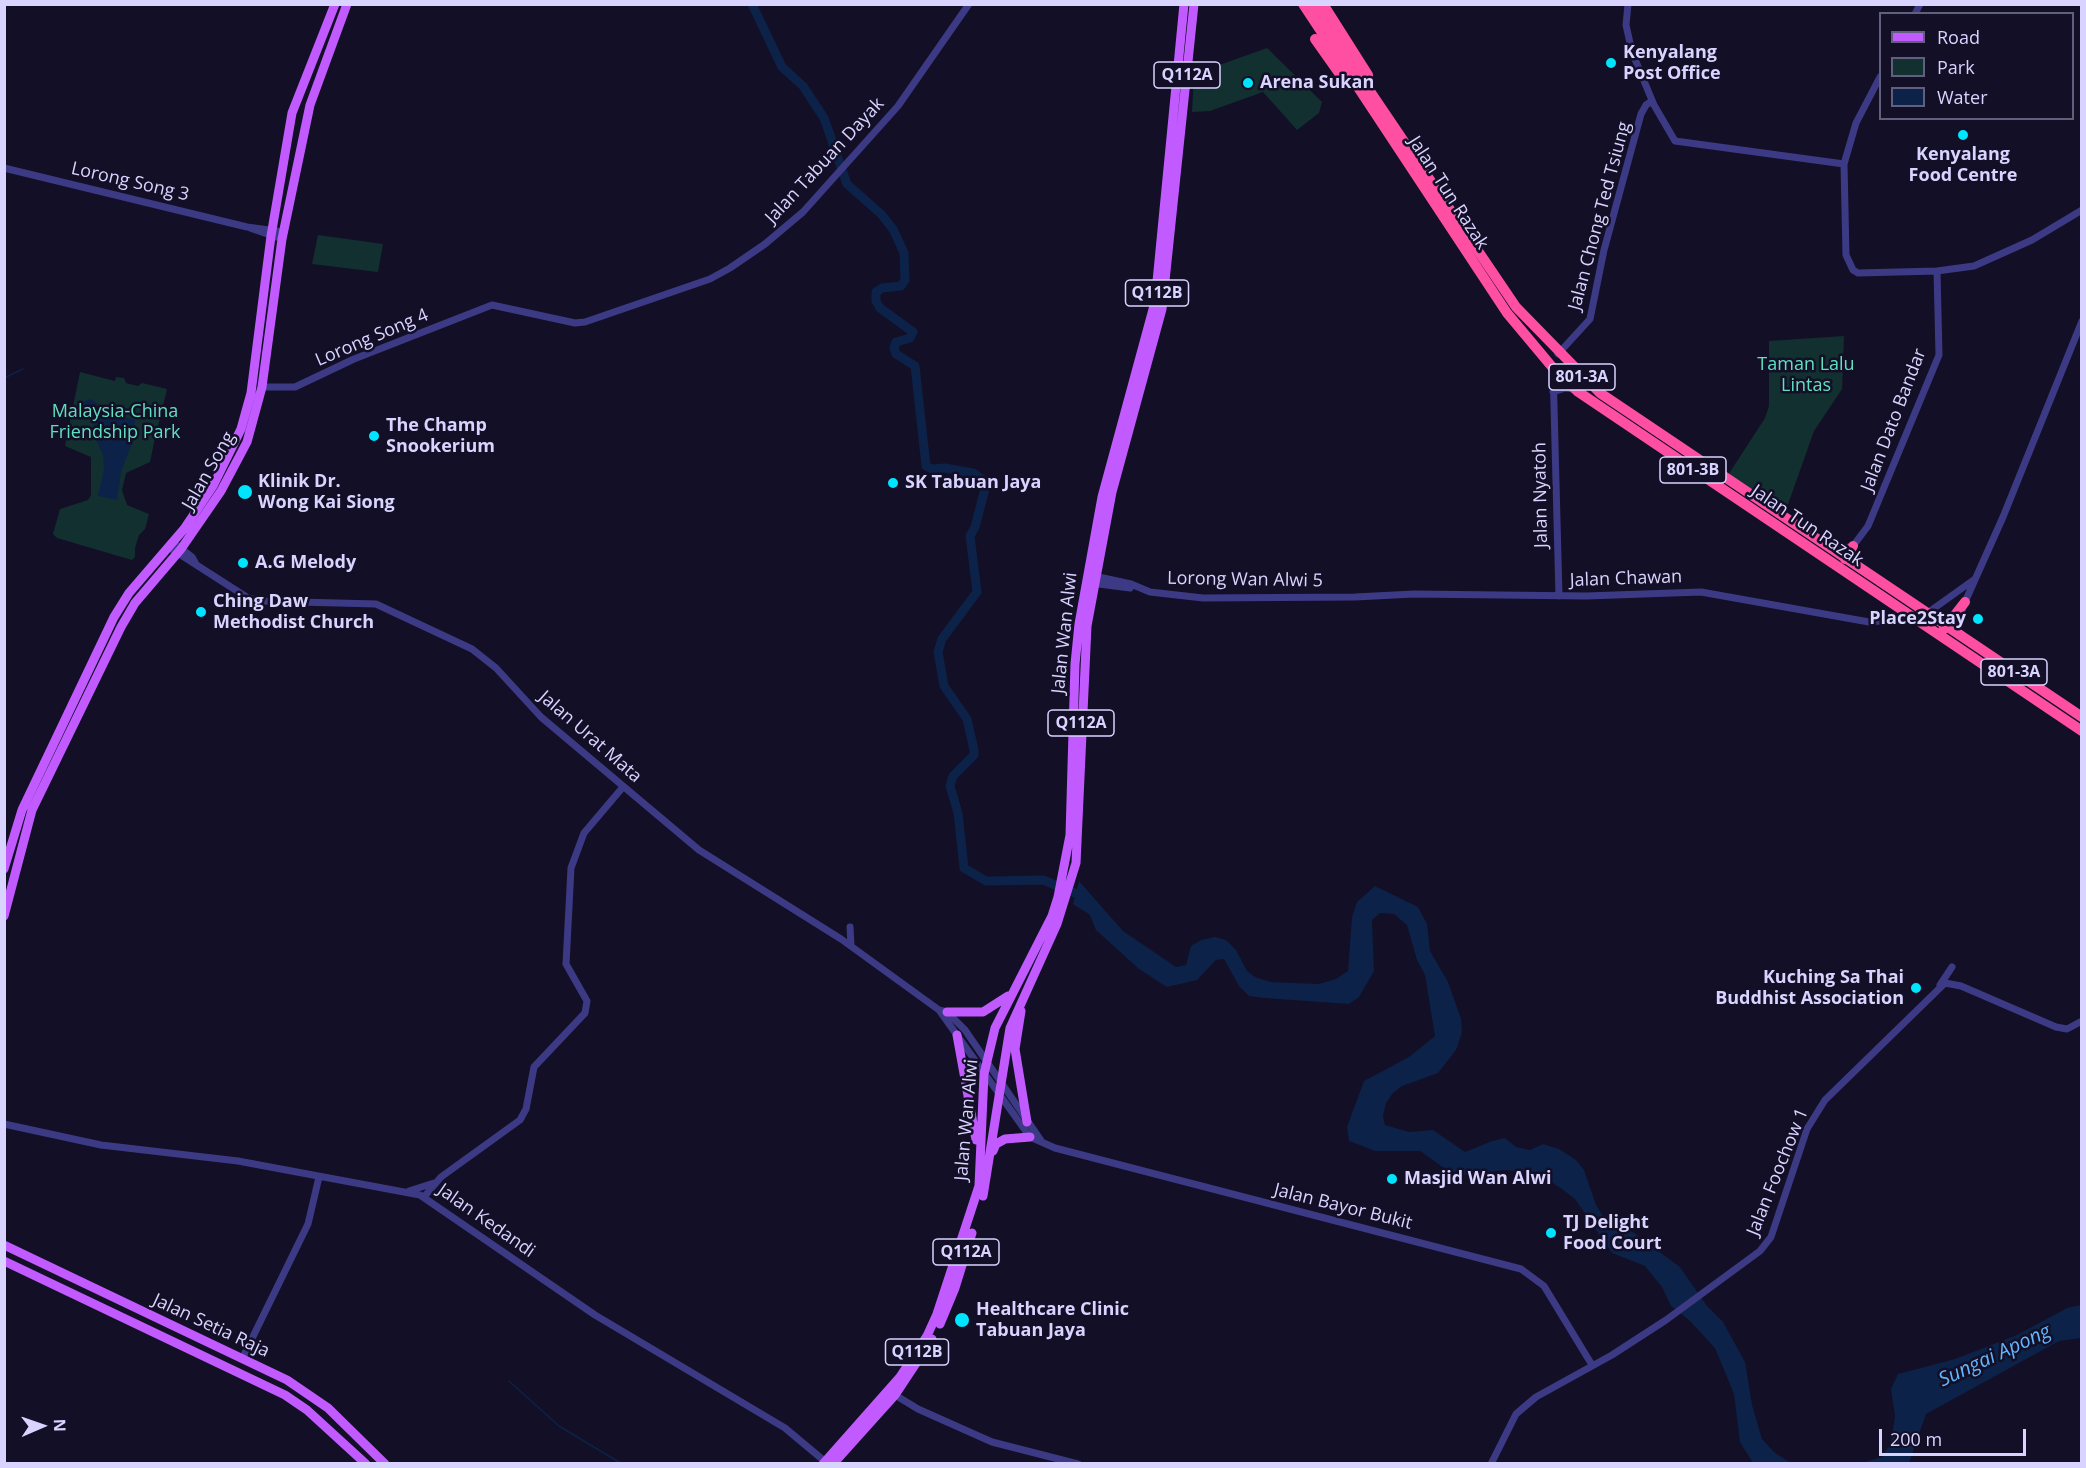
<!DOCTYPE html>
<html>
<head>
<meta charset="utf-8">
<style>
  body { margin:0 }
  #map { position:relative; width:2086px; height:1468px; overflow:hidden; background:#130f26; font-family:"Open Sans",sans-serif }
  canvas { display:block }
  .frame { position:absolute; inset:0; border:6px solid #d9d4ff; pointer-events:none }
  .legend { position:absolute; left:1879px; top:12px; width:195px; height:108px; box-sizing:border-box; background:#130f26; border:2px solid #625e7d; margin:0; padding:8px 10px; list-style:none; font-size:18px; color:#d9d4ff }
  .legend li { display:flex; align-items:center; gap:12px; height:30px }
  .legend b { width:30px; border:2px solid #625e7d }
  .north { position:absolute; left:12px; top:1396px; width:60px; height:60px; -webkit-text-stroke:4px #130f26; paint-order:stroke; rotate:88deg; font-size:16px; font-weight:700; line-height:24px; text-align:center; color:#d9d4ff }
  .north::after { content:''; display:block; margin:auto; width:21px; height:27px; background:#d9d4ff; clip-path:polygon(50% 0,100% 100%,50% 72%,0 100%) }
  .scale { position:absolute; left:1879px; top:1429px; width:147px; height:27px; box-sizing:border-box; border:3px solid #d9d4ff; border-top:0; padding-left:8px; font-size:18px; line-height:21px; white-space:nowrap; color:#d9d4ff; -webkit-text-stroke:4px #130f26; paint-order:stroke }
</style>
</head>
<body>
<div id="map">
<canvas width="2086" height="1468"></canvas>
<div class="frame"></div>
<ul class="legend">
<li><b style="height:8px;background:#c25bff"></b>Road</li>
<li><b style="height:16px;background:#12302f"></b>Park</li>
<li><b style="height:16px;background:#0c2248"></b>Water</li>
</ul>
<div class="north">N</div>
<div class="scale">200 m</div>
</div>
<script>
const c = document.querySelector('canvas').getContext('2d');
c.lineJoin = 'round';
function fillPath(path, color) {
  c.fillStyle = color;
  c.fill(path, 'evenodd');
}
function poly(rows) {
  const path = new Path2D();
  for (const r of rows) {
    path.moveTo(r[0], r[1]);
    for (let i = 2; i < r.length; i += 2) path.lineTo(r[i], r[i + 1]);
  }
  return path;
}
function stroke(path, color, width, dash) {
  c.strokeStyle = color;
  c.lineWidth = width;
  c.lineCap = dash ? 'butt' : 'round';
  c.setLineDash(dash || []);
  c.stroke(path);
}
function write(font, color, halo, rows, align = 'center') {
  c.font = font + ' "Open Sans",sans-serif';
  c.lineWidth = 5;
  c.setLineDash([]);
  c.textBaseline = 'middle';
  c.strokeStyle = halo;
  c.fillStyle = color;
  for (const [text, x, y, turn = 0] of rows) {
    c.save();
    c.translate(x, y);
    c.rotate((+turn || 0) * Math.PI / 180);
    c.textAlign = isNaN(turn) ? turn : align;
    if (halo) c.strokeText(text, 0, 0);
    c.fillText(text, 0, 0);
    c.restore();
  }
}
const green = poly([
  [1267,48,1322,102,1319,113,1297,130,1263,92,1210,111,1192,112,1194,74],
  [318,235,383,244,378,272,312,264],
  [1844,336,1842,389,1814,431,1786,510,1728,475,1765,418,1769,406,1769,341],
  [80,372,115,381,116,377,124,378,126,383,138,386,142,383,167,389,157,431,154,432,155,438,150,462,126,473,122,490,127,505,149,514,145,529,139,535,135,548,135,557,132,560,57,538,53,534,60,509,88,500,91,495,91,457,65,446]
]);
const water = poly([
  [91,399,110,414,135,420,135,436,121,472,117,500,98,496,104,470,103,455,93,433,94,419,81,420,79,415,82,402],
  [1079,881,1123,931,1176,967,1186,965,1191,946,1201,940,1215,937,1226,940,1236,950,1247,971,1255,977,1270,982,1319,984,1336,979,1348,971,1352,917,1357,902,1375,886,1418,907,1427,924,1430,951,1448,982,1461,1019,1462,1032,1456,1050,1438,1073,1402,1086,1393,1093,1386,1103,1383,1116,1385,1125,1409,1132,1433,1130,1465,1152,1492,1141,1505,1138,1516,1147,1530,1150,1543,1144,1559,1149,1576,1160,1584,1170,1596,1205,1603,1216,1634,1233,1680,1267,1707,1306,1723,1322,1745,1362,1752,1405,1762,1439,1775,1453,1791,1463,1753,1463,1740,1442,1734,1394,1715,1348,1689,1320,1671,1306,1662,1287,1645,1266,1612,1253,1575,1199,1562,1189,1545,1178,1526,1172,1505,1170,1462,1175,1444,1168,1420,1151,1375,1151,1349,1141,1347,1127,1364,1081,1409,1057,1435,1036,1425,975,1417,960,1407,925,1394,914,1380,913,1372,920,1374,971,1359,997,1349,1004,1264,998,1249,996,1239,986,1224,959,1216,960,1197,980,1167,987,1139,969,1096,930,1090,915,1073,904],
  [2081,1305,2081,1338,2059,1341,1926,1414,1909,1463,1862,1463,1882,1457,1891,1442,1895,1416,1891,1389,1898,1374,1955,1359,2017,1335,2067,1308]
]);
const stream = poly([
  [4,378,23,369],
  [509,1381,559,1426,622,1464]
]);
const river = poly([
  [752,4,782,67,803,86,824,118,847,184,881,214,893,229,904,253,905,280,901,286,882,288,876,292,876,301,880,308,913,332,910,338,896,342,894,348,896,354,915,366,926,466,932,469,945,468,973,473,982,479,985,489,975,527,970,536,977,592,942,639,938,652,944,686,967,719,974,750,974,755,953,776,950,786,958,813,964,868,986,881,1043,880,1085,897]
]);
const minor = poly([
  [1628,4,1626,25,1632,52,1654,105,1675,141,1844,164],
  [1915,14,1920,4],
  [1880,77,1856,123,1844,164,1846,255,1853,270,1858,273,1937,271,1974,266,2032,240,2082,210],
  [4,168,247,227,284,232],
  [250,228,276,237],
  [1558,354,1590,319,1604,250,1641,114,1646,105,1652,101],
  [1553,368,1559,596],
  [262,387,295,387,354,359,492,305,575,323,585,322,710,279,730,268,765,244,803,212,898,106,969,4],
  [1553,392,1565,388,1573,389],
  [174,543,192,557,196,564],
  [1836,547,1842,549,1853,546,1868,526,1939,355,1937,271],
  [170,548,248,598,260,601,376,604,472,649,496,668,541,717,699,850,841,939,939,1010,947,1012,965,1030,1042,1142],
  [1094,576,1131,584,1150,592,1203,598,1355,597,1414,594,1586,596,1701,592,1869,622,1913,618],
  [1091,583,1130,588],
  [1926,614,1975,579],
  [1959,635,1957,626,1965,602,2003,517,2082,321],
  [850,927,851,946],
  [1940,985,1952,967],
  [939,1010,1030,1137,1055,1148,1521,1269,1544,1286,1592,1365],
  [4,1124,101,1145,238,1161,420,1195,595,1315,785,1428,828,1464],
  [409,1191,434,1183],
  [424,1197,441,1177,520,1120,526,1109,534,1067,585,1013,587,1001,566,964,571,868,584,833,623,787],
  [242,1359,308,1224,319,1177],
  [895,1395,918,1409,992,1442,1078,1464],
  [1491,1464,1516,1414,1536,1397,1612,1355,1666,1320,1760,1251,1771,1237,1807,1129,1825,1100,1945,983,1961,986,2056,1027,2067,1029,2082,1021]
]);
const major = poly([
  [4,869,22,810,114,617,129,593,184,529,213,486,241,429,251,393,271,236,292,113,335,4],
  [4,916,32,810,121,627,135,603,181,549,221,491,247,442,262,387,282,239,310,105,347,4],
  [1021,1011,1015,1049,1027,1122],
  [947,1012,983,1012,1008,996],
  [957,1035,976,1140],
  [993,1151,996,1144,1005,1139,1030,1137],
  [983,1196,1010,1028,1057,924,1076,863,1087,626,1112,492,1162,309,1194,4],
  [4,1245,287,1380,328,1408,385,1464],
  [4,1261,285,1395,307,1410,366,1464],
  [940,1324,955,1288,972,1233],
  [823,1464,900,1377,927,1336,937,1314,979,1186,984,1074,995,1028,1052,916,1058,897,1070,835,1075,664,1079,624,1102,497,1155,302,1184,4],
  [833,1464,895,1395,932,1339]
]);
const highway = poly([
  [1303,4,1507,313,1553,368,1577,391,2082,731],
  [1311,4,1516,307,1600,393,2082,717],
  [1323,4,1368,75],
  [1315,39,1344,80],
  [1845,559,1853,546],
  [1943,630,1965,602]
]);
const markers = [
  [1611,63,6,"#00e5ff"],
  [1248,83,6,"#00e5ff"],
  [1963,135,6,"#00e5ff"],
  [374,436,6,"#00e5ff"],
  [893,483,6,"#00e5ff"],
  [245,492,8,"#00e5ff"],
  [243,563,6,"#00e5ff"],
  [201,612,6,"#00e5ff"],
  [1978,619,6,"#00e5ff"],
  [1916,988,6,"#00e5ff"],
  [1392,1179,6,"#00e5ff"],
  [1551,1233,6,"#00e5ff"],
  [962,1320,8,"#00e5ff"]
];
const shields = [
  [1187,75,66],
  [1157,293,63],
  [1582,377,66],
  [1693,470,66],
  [2014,672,66],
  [1081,723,66],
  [966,1252,66],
  [917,1352,63]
];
const shieldNames = [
  ["Q112A",1187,75],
  ["Q112B",1157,293],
  ["801-3A",1582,377],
  ["801-3B",1693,470],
  ["801-3A",2014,672],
  ["Q112A",1081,723],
  ["Q112A",966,1252],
  ["Q112B",917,1352]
];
const poiNames = [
  ["Kenyalang",1623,53],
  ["Post Office",1623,74],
  ["Arena Sukan",1260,83],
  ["Kenyalang",1963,155,"center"],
  ["Food Centre",1963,176,"center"],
  ["The Champ",386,426],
  ["Snookerium",386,447],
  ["Klinik Dr.",258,482],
  ["Wong Kai Siong",258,503],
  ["SK Tabuan Jaya",905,483],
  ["A.G Melody",255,563],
  ["Ching Daw",213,602],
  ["Methodist Church",213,623],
  ["Place2Stay",1966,619,"right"],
  ["Kuching Sa Thai",1904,978,"right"],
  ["Buddhist Association",1904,999,"right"],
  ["Masjid Wan Alwi",1404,1179],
  ["TJ Delight",1563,1223],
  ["Food Court",1563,1244],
  ["Healthcare Clinic",976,1310],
  ["Tabuan Jaya",976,1331]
];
const streetNames = [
  ["Jalan Tabuan Dayak",825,161,-47],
  ["Lorong Song 3",130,182,13],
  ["Jalan Tun Razak",1448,193,57],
  ["Jalan Chong Ted Tsiung",1600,216,-75],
  ["Lorong Song 4",372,338,-23],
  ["Jalan Dato Bandar",1894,420,-69],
  ["Jalan Song",209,471,-60],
  ["Jalan Nyatoh",1541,495,-91],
  ["Jalan Tun Razak",1807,526,34],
  ["Jalan Chawan",1626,579,-2],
  ["Lorong Wan Alwi 5",1245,580,1],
  ["Jalan Wan Alwi",1065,633,-84],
  ["Jalan Urat Mata",590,737,41],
  ["Jalan Wan Alwi",967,1120,-85],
  ["Jalan Foochow 1",1778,1172,-68],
  ["Jalan Bayor Bukit",1343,1207,14],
  ["Jalan Kedandi",486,1221,35],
  ["Jalan Setia Raja",211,1326,25]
];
const parkNames = [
  ["Taman Lalu",1806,365],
  ["Lintas",1806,386],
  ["Malaysia-China",115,412],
  ["Friendship Park",115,433]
];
const waterNames = [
  ["Sungai Apong",1995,1356,-25]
];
fillPath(green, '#12302f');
fillPath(water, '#0c2248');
stroke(stream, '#0c2248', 1.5);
stroke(river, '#0c2248', 9);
stroke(minor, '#3d3a85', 7);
stroke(major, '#c25bff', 9);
stroke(highway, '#ff4fa3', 10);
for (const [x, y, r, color] of markers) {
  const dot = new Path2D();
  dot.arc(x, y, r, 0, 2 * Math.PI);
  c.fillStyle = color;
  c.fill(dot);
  stroke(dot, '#130f26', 2);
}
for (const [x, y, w] of shields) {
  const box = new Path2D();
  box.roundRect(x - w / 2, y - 13, w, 26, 4.5);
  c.fillStyle = '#130f26';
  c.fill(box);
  stroke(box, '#d9d4ff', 1.5);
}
write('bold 16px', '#d9d4ff', null, shieldNames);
write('bold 18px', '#d9d4ff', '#130f26', poiNames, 'left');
write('18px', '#d9d4ff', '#130f26', streetNames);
write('18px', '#5fe0c0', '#130f26', parkNames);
write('italic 20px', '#62b6ff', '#130f26', waterNames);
</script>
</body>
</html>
